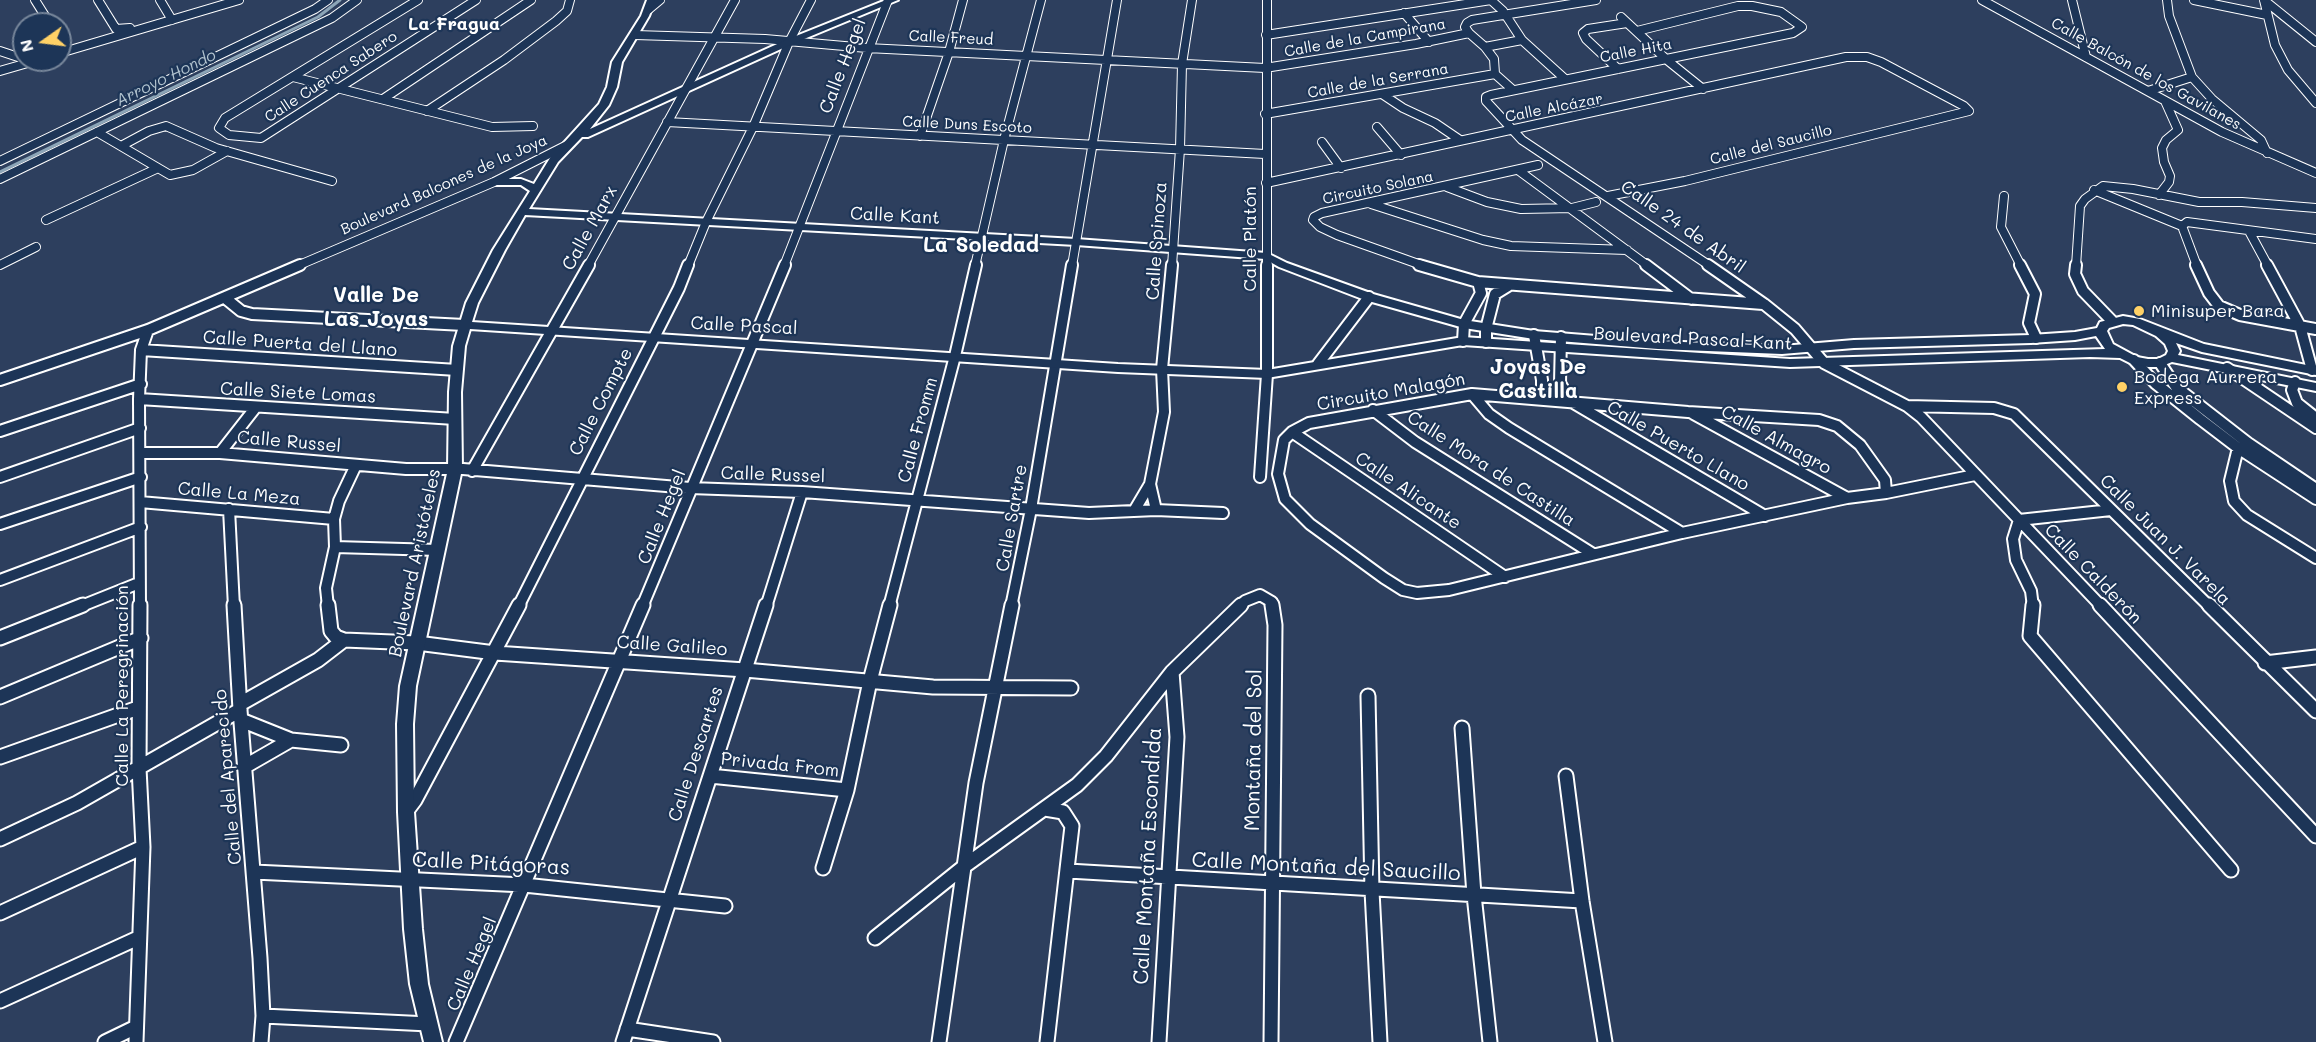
<!DOCTYPE html>
<html>
<head>
<meta charset="utf-8">
<style>
  body { margin:0 }
  #map { position:relative; width:2316px; height:1042px; overflow:hidden; background:#2d3f5e; font-family:Mali,sans-serif }
  canvas { display:block }
  .north { position:absolute; left:12px; top:12px; width:60px; height:60px; box-sizing:border-box; background:#1d3557; border:2px solid #77869a; border-radius:50%; rotate:256deg; font-size:16px; font-weight:700; line-height:24px; text-align:center; color:#fff }
  .north::after { content:''; display:block; margin:auto; width:21px; height:27px; background:#ffd166; clip-path:polygon(50% 0,100% 100%,50% 72%,0 100%) }
</style>
</head>
<body>
<div id="map">
<canvas width="2316" height="1042"></canvas>
<div class="north">N</div>
</div>
<script>
const c = document.querySelector('canvas').getContext('2d');
c.lineJoin = 'round';
function poly(rows) {
  const path = new Path2D();
  for (const r of rows) {
    path.moveTo(r[0], r[1]);
    for (let i = 2; i < r.length; i += 2) path.lineTo(r[i], r[i + 1]);
  }
  return path;
}
function stroke(path, color, width, dash) {
  c.strokeStyle = color;
  c.lineWidth = width;
  c.lineCap = dash ? 'butt' : 'round';
  c.setLineDash(dash || []);
  c.stroke(path);
}
function fillPath(path, color) {
  c.fillStyle = color;
  c.fill(path, 'evenodd');
}
function write(font, color, halo, rows, align = 'center') {
  c.font = font + ' Mali,sans-serif';
  c.lineWidth = 4.5;
  c.setLineDash([]);
  c.textBaseline = 'middle';
  c.strokeStyle = halo;
  c.fillStyle = color;
  for (const [text, x, y, turn = 0] of rows) {
    c.save();
    c.translate(x, y);
    c.rotate((+turn || 0) * Math.PI / 180);
    c.textAlign = isNaN(turn) ? turn : align;
    if (halo) c.strokeText(text, 0, 0);
    c.fillText(text, 0, 0);
    c.restore();
  }
}
const stream = poly([
  [0,172,318,17,340,0]
]);
const minorFar2 = poly([
  [35,0,50,24],
  [98,0,116,29,130,28],
  [160,0,172,20],
  [418,0,225,118,219,128,229,135,261,138,476,0],
  [1267,0,1267,266],
  [1491,0,1503,11,1522,40,1565,79],
  [1982,0,2222,132,2316,173],
  [2072,0,2086,57],
  [2167,0,2169,16,2192,77,2212,99,2261,140,2267,153],
  [2194,0,2267,15],
  [2264,0,2275,45,2288,70,2316,103],
  [2264,0,2316,42],
  [648,10,660,0],
  [1404,13,1429,42],
  [1621,17,1667,60,1703,89],
  [1637,31,1738,6,1752,6,1781,12,1802,27,1793,33,1491,95,1486,97,1486,101,1522,140,1710,266],
  [635,35,765,39,867,48,1265,68,1416,44,1469,33],
  [1266,35,1491,0],
  [60,40,67,51],
  [1485,47,1522,40],
  [0,51,24,59],
  [60,53,239,0],
  [1618,69,1586,39,1583,33,1588,29,1627,23],
  [0,71,38,60],
  [293,77,492,127,533,126],
  [1513,90,1495,74,1494,59,1485,47,1469,33,1465,27,1467,23,1472,20,1596,0],
  [2148,91,2192,77],
  [1382,94,1403,108,1435,123,1460,140],
  [383,99,531,0],
  [427,111,504,60,556,21,567,11,570,0],
  [1265,114,1495,74],
  [667,122,1265,154],
  [1377,127,1401,155],
  [97,132,170,175,193,170,227,151],
  [920,136,949,52,963,0],
  [1322,142,1341,168],
  [121,146,149,131,166,126,216,148,332,181],
  [0,161,315,9,328,0],
  [1518,170,1648,266],
  [0,179,332,18,357,0],
  [1266,183,1846,57,1867,57,1881,62,1964,106,1969,111,1685,181,1608,196],
  [1447,187,1487,202,1521,209,1572,208,1596,202],
  [2094,190,2182,226],
  [2159,195,2169,182,2170,176,2164,162,2162,148,2166,140,2178,130,2165,101],
  [2004,196,2001,227,2021,266],
  [1371,204,1483,240,1511,246,1627,250],
  [46,220,156,169],
  [2249,231,2268,266],
  [0,265,36,247],
  [297,266,494,182,567,145],
  [588,266,735,0],
  [688,266,706,222,753,127,789,42,811,0],
  [784,266,888,0],
  [975,266,1004,140,1041,0],
  [1072,266,1117,0],
  [1172,266,1180,149,1182,64,1192,0],
  [1424,266,1337,235,1320,227,1313,220,1314,217,1322,213,1538,165],
  [2076,266,2080,206,2085,199,2103,186,2133,189,2199,202,2242,202,2316,208],
  [2197,266,2182,226,2187,222,2316,239]
]);
const minorFar1 = poly([
  [1419,265,1478,282,1763,304],
  [1646,265,1691,299],
  [1708,265,1764,304,1795,329,1824,363,1907,406,1921,417,2102,607],
  [2020,265,2035,294,2029,323,2036,338],
  [2076,265,2075,274,2083,291,2112,321],
  [2196,265,2209,293,2219,306,2240,315,2316,329],
  [2267,265,2300,326,2312,370],
  [225,298,241,311,252,314,464,325],
  [1534,335,1542,380,1542,388,1536,399],
  [1561,337,1560,383,1570,401,1765,516],
  [1463,341,1464,324,1481,293,1478,282],
  [1486,342,1486,329,1495,294,1508,286],
  [141,350,457,370],
  [2134,360,2155,383,2200,419,2238,448,2316,499],
  [2160,363,2176,387,2248,443,2316,489],
  [1318,364,1369,297],
  [2227,368,2316,428],
  [0,380,148,330,300,265],
  [2295,382,2292,390,2297,403,2316,418],
  [1472,394,1489,414,1509,428,1682,533],
  [1472,394,1688,412,1819,420,1837,426,1860,445,1885,480,1886,493,1847,498,1682,533,1449,590,1417,593,1403,590,1384,578,1310,524,1285,499,1278,474,1284,440,1292,432,1309,423,1472,394],
  [139,399,455,419],
  [1907,406,1994,408,2014,414,2210,607],
  [1373,410,1415,442,1593,554],
  [1692,413,1847,498],
  [0,431,141,384],
  [1292,432,1505,577],
  [2238,448,2230,481,2234,501,2247,515,2316,558],
  [141,453,220,453,406,469,463,469,690,488,802,492,1089,513,1156,510,1223,513],
  [220,453,256,407],
  [472,471,589,265],
  [0,477,140,428],
  [1260,477,1267,374,1267,265],
  [1150,484,1156,510],
  [1886,493,1975,475],
  [140,502,334,519],
  [229,509,234,607],
  [1134,511,1150,484,1164,412,1162,369,1172,265],
  [0,524,141,477],
  [335,547,438,550],
  [0,580,141,527],
  [79,607,139,583],
  [140,607,139,399,141,350,148,330],
  [328,607,326,588,335,547,334,519,339,501,356,465],
  [518,607,679,288,688,265],
  [642,607,785,265],
  [766,607,802,492],
  [889,607,955,356,976,265],
  [1011,607,1031,509,1072,265],
  [1239,607,1245,601,1260,595,1272,602,1273,607],
  [2033,607,2031,591,2016,560,2013,539,2019,520,2111,510]
]);
const minor = poly([
  [234,605,240,710,260,958,263,1016,261,1042],
  [328,605,331,631,336,637,344,640,417,643,495,653,745,670,933,687,1071,688],
  [2033,605,2030,636,2231,870],
  [2100,605,2316,836],
  [2209,605,2316,711],
  [0,638,83,605],
  [2265,663,2316,657],
  [1368,696,1372,891,1380,1042],
  [0,697,141,638],
  [240,704,318,660,344,640],
  [241,720,291,740,341,745],
  [1462,728,1474,895,1490,1042],
  [0,757,138,708],
  [244,767,291,740],
  [710,776,847,790],
  [1566,776,1582,901,1605,1042],
  [1045,809,1063,812,1072,826,1047,1042],
  [406,812,415,800,519,605],
  [0,839,77,803,240,710],
  [823,868,847,790,870,681,890,605],
  [1068,871,1582,901],
  [254,872,524,885,725,906],
  [0,913,143,847],
  [875,938,966,865,1077,785,1106,756,1172,672,1241,605],
  [0,1001,138,938],
  [263,1016,429,1024],
  [627,1029,713,1042],
  [105,1042,136,1027],
  [136,1042,143,847,139,768,140,605],
  [456,1042,643,605],
  [623,1042,766,605],
  [939,1042,976,783,1012,605],
  [1159,1042,1177,737,1172,672],
  [1271,1042,1275,625,1272,605]
]);
const tertiary = poly([
  [647,0,655,0,649,16,622,62,617,87,609,105,590,129,786,40,886,0,898,0,792,44,588,137,582,137,558,162,529,209,1076,239,1267,253,1287,263,1373,294,1464,320,1534,331,1658,341,1782,346,1854,340,2031,335,2075,332,2097,328,2100,322,2123,316,2140,319,2204,344,2316,367,2316,375,2202,352,2176,343,2180,351,2178,355,2316,383,2316,391,2172,362,2160,367,2148,367,2130,363,2120,358,2090,357,1790,367,1463,345,1267,378,1118,372,470,329,465,346,461,392,462,469,416,686,413,724,414,812,422,929,428,984,442,1042,424,1042,410,984,404,929,398,812,397,724,400,686,448,469,449,392,453,346,466,303,493,250,530,191,521,185,494,185,489,182,494,179,521,179,534,184,550,158,599,104,607,87,612,62,641,16,647,0],
  [525,215,1076,245,1265,259,1279,267,1365,300,1464,328,1534,339,1658,349,1782,354,1854,348,2031,343,2075,340,2096,336,2105,349,1790,359,1463,337,1267,370,1118,364,472,322,478,303,505,250,525,215],
  [2123,324,2133,325,2156,336,2165,344,2168,351,2166,355,2158,359,2148,359,2137,357,2113,344,2107,331,2109,328,2123,324]
]);
const markers = [
  [2139,311,6,"#ffd166"],
  [2122,387,6,"#ffd166"]
];
const farStreetnames = [
  ["Calle Freud",951,38,3],
  ["Calle de la Campirana",1365,38,-10],
  ["Calle Hita",1636,51,-11],
  ["Calle Balcón de los Gavilanes",2146,74,29],
  ["Calle Cuenca Sabero",331,77,-33],
  ["Calle de la Serrana",1378,81,-10],
  ["Calle Alcázar",1554,108,-11],
  ["Calle Duns Escoto",967,125,3],
  ["Calle del Saucillo",1771,145,-14],
  ["Boulevard Balcones de la Joya",444,185,-24],
  ["Circuito Solana",1378,188,-12]
];
const farWaternames = [
  ["Arroyo Hondo",166,78,-26]
];
const farQuarternames = [
  ["La Fragua",454,24]
];
const streetNames = [
  ["Calle Hegel",843,66,-69],
  ["Calle Kant",895,216,3],
  ["Calle 24 de Abril",1683,227,35],
  ["Calle Marx",590,228,-61],
  ["Calle Platón",1250,239,-90],
  ["Calle Spinoza",1157,241,-86],
  ["Calle Pascal",744,326,3],
  ["Boulevard Pascal-Kant",1693,339,3],
  ["Calle Puerta del Llano",300,344,4],
  ["Circuito Malagón",1391,392,-10],
  ["Calle Siete Lomas",298,393,3],
  ["Calle Compte",601,402,-63],
  ["Calle Fromm",918,430,-75],
  ["Calle Almagro",1776,440,29],
  ["Calle Russel",289,442,5],
  ["Calle Puerto Llano",1678,446,30],
  ["Calle Mora de Castilla",1491,469,33],
  ["Calle Russel",773,475,2],
  ["Calle Alicante",1408,491,34],
  ["Calle La Meza",239,494,5],
  ["Calle Hegel",662,517,-68],
  ["Calle Sartre",1012,518,-80],
  ["Calle Juan J. Varela",2165,540,45],
  ["Boulevard Aristóteles",415,563,-78],
  ["Calle Calderón",2093,574,46],
  ["Calle Galileo",672,646,4],
  ["Calle La Peregrinación",122,686,-90],
  ["Calle Descartes",696,754,-72],
  ["Privada From",780,765,6],
  ["Calle del Aparecido",228,777,-95],
  ["Calle Hegel",472,964,-67]
];
const poiNames = [
  ["Minisuper Bara",2151,311],
  ["Bodega Aurrera",2134,377],
  ["Express",2134,398]
];
const quarterNames = [
  ["La Soledad",981,246],
  ["Valle De",376,296],
  ["Las Joyas",376,320],
  ["Joyas De",1538,368],
  ["Castilla",1538,392]
];
const nearStreetnames = [
  ["Montaña del Sol",1254,750,-89],
  ["Calle Montaña Escondida",1148,856,-87],
  ["Calle Pitágoras",491,864,3],
  ["Calle Montaña del Saucillo",1326,867,3]
];
stroke(stream, '#8ca5b7', 3);
stroke(minorFar2, '#fff', 10);
stroke(minorFar1, '#fff', 14);
stroke(minor, '#fff', 17);
stroke(tertiary, '#fff', 4);
stroke(minorFar2, '#1d3557', 8);
stroke(minorFar1, '#1d3557', 10);
stroke(minor, '#1d3557', 13);
fillPath(tertiary, '#1d3557');
for (const [x, y, r, color] of markers) {
  const dot = new Path2D();
  dot.arc(x, y, r, 0, 2 * Math.PI);
  c.fillStyle = color;
  c.fill(dot);
  stroke(dot, '#1d3557', 2);
}
write('15px', '#fff', '#1d3557', farStreetnames);
write('italic 16px', '#b2c3cf', '#1d3557', farWaternames);
write('bold 18px', '#fff', '#1d3557', farQuarternames);
write('18px', '#fff', '#1d3557', streetNames);
write('18px', '#fff', '#1d3557', poiNames, 'left');
write('bold 21px', '#fff', '#1d3557', quarterNames);
write('21px', '#fff', '#1d3557', nearStreetnames);
</script>
</body>
</html>
